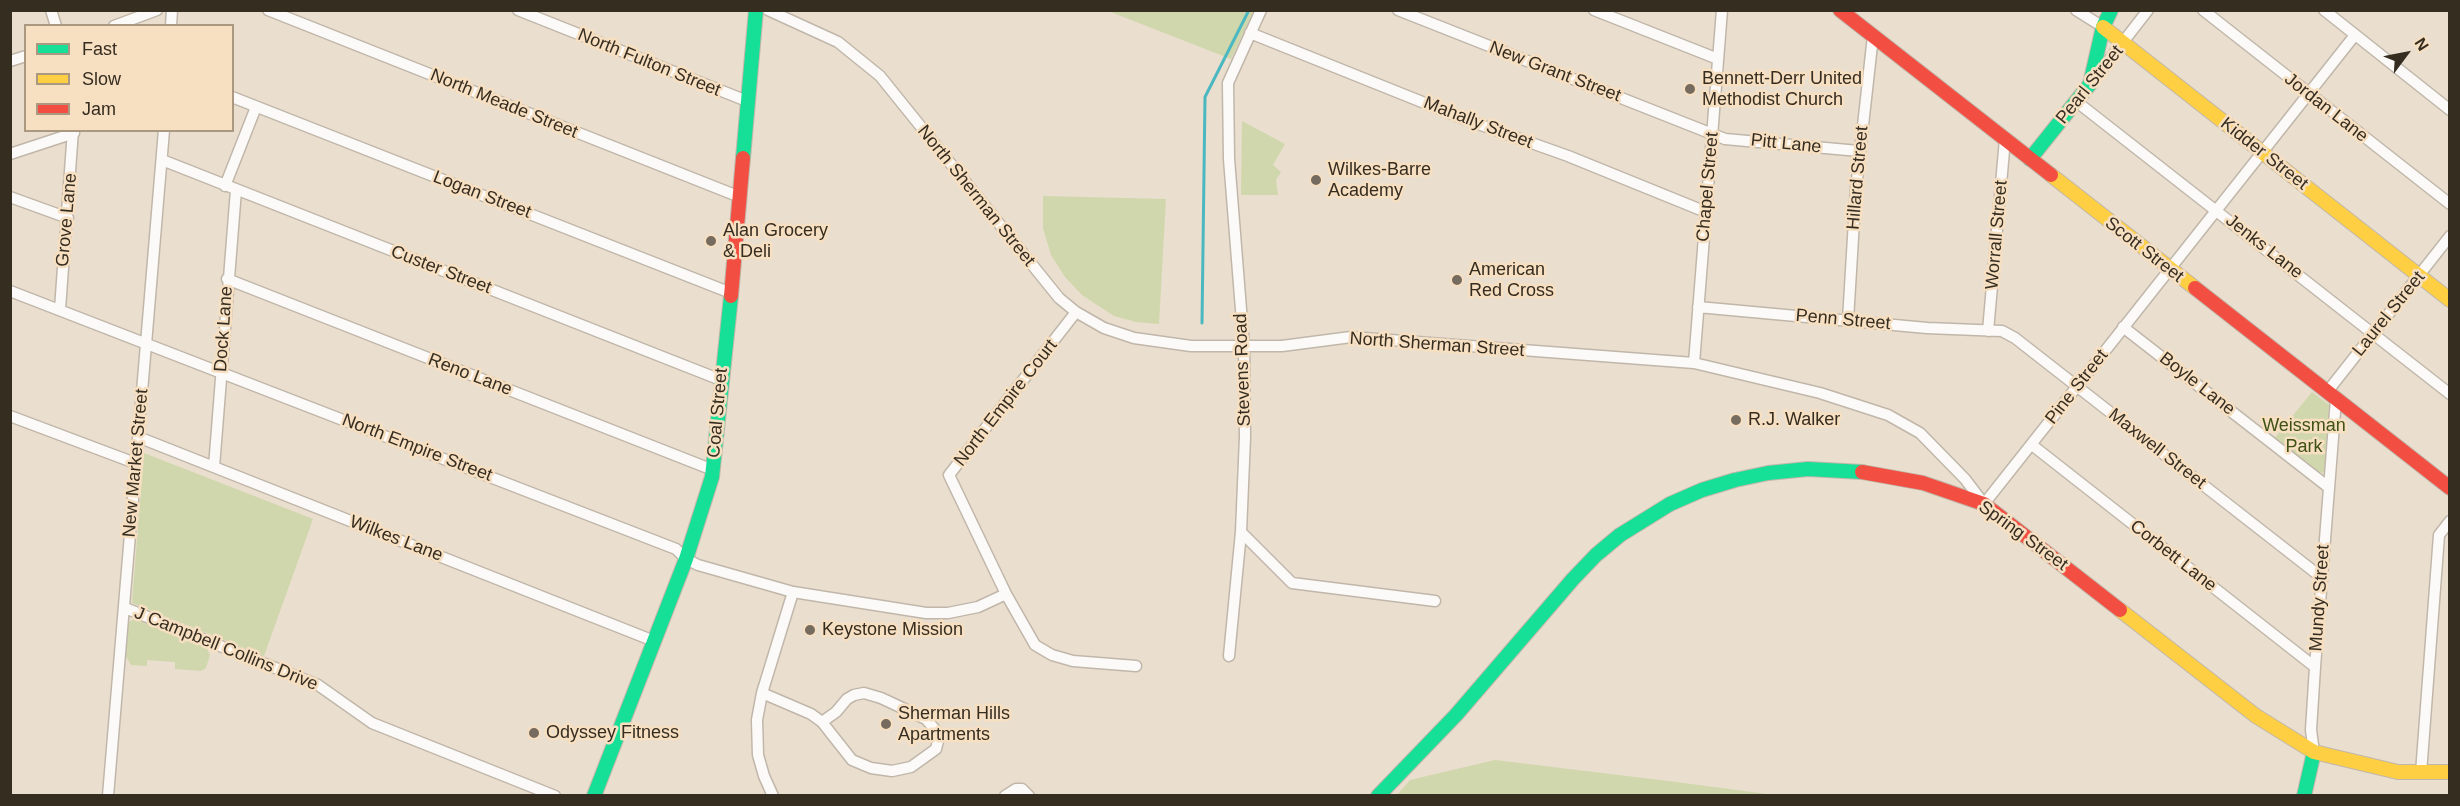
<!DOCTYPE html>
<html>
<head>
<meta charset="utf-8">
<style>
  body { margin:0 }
  #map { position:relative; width:2460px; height:806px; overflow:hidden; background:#eadece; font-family:Helvetica,sans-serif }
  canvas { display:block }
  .frame { position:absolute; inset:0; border:12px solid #362d21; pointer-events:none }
  .legend { position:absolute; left:24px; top:24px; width:210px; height:108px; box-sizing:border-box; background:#f7dfc1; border:2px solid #aa9881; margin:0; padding:8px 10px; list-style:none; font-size:18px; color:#362d21 }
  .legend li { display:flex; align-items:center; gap:12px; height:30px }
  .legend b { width:30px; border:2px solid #aa9881 }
  .north { position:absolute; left:2376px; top:24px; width:60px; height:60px; -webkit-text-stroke:4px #f7dfc1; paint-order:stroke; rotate:58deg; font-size:16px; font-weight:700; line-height:24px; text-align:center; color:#362d21 }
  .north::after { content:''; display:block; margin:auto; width:21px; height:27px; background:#362d21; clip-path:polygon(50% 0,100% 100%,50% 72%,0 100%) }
</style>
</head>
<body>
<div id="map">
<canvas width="2460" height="806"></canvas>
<div class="frame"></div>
<ul class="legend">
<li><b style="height:8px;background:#16e098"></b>Fast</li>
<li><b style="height:8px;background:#ffcf43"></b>Slow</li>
<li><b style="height:8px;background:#f24e42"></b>Jam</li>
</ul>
<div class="north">N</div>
</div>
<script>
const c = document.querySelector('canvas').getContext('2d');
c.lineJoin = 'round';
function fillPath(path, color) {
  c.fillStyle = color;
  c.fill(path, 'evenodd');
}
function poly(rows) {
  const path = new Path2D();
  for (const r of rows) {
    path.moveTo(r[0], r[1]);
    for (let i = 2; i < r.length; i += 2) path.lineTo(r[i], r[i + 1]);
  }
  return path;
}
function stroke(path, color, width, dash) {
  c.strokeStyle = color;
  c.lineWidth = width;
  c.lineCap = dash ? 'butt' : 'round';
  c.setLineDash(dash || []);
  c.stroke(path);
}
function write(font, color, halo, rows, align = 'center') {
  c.font = font + ' Helvetica,sans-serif';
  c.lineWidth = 5;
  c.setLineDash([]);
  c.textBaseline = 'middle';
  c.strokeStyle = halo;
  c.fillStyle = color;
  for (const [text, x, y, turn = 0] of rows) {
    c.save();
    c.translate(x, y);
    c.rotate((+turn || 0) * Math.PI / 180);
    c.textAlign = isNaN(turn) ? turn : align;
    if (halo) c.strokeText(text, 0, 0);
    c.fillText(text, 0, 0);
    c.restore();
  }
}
const green = poly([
  [1108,11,1254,11,1231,59],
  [1242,121,1285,144,1273,165,1281,172,1276,180,1278,195,1241,195],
  [1043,196,1166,199,1159,324,1136,322,1114,316,1082,295,1065,277,1051,255,1043,228],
  [2312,392,2329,405,2324,473,2310,469,2273,440],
  [144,453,313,519,264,656,132,603],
  [135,619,206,647,210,655,206,668,201,671,175,669,175,662,147,660,147,666,131,665,124,653,128,622],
  [1495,760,1668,781,1775,795,1397,795,1410,780]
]);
const stream = poly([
  [1202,323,1205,97,1249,10]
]);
const street = poly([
  [51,10,56,26],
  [268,10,740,197],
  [518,10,747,101],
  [768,10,838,42,880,76,1059,298,1076,312,1104,328,1134,338,1191,346,1282,346,1351,337,1694,363,1820,393,1888,415,1920,433,1965,479,1984,504,2355,35],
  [1398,10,1725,139,1859,151],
  [1594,10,1718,59],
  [2076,10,2103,27],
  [2203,10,2450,204],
  [2324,10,2450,110],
  [114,26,157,10],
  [171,26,172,10],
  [1250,33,1467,120,1568,156,1706,212],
  [10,61,26,56],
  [2092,82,2148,10],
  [232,97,731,293],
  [2077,102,2450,394],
  [10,154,74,133],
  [162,160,721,380],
  [225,186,256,107],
  [10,197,68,218],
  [227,279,713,470],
  [10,291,676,549,686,559,698,565,793,592,926,613,948,613,978,607,1006,594,949,475,1076,312],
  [1698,307,1927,328,2002,331,2015,338,2321,577],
  [60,309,73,130],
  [1848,320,1856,188,1873,36],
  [2123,327,2327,486],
  [1988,331,2005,139],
  [1694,363,1722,10],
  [2327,392,2450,236],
  [10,416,135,463],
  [138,437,654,641],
  [2032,445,2315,667],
  [214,467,236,190],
  [1241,532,1292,583,1435,601],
  [1006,594,1035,645,1052,655,1073,661,1136,666],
  [125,608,318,685,372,723,555,796],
  [1229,656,1241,532,1245,437,1244,347,1229,159,1228,83,1261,10],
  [762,693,811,714,822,722,852,760,871,768,892,771,911,767,936,749,938,741,938,733,926,719,881,698,864,693,854,695,847,699,836,712,822,722],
  [2314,752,2311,730,2315,667,2336,399],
  [2421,773,2439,535,2450,521],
  [108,796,164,130],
  [773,796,764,776,758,755,757,720,762,693,793,592],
  [1005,796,1016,789,1022,789,1029,796]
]);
const fast = poly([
  [743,158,756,10],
  [2030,159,2090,84,2103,27,2111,10],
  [594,796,686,559,712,477,731,296],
  [1378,796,1456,715,1573,579,1596,555,1620,535,1670,504,1702,490,1735,480,1768,473,1808,469,1862,472],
  [2304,796,2314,752]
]);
const slow = poly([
  [2103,27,2450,300],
  [2051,175,2195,288],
  [2120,610,2256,716,2314,752,2398,772,2450,772]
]);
const jam = poly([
  [1840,10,2051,175],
  [2195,288,2450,488],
  [731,296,743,158],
  [1862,472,1923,483,1984,504,2120,610]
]);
const markers = [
  [1690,89,6,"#756b5e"],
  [1316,180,6,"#756b5e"],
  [711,241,6,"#756b5e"],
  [1457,280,6,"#756b5e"],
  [1736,420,6,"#756b5e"],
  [810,630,6,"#756b5e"],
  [886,724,6,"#756b5e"],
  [534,733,6,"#756b5e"]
];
const streetNames = [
  ["North Fulton Street",649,63,22],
  ["New Grant Street",1555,72,21],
  ["Pearl Street",2090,85,-51],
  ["North Meade Street",504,104,22],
  ["Jordan Lane",2326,108,38],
  ["Mahally Street",1478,123,21],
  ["Pitt Lane",1786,144,6],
  ["Kidder Street",2264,154,38],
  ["Hillard Street",1858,178,-85],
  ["Chapel Street",1708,187,-85],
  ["Logan Street",482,195,21],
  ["North Sherman Street",976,196,51],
  ["Grove Lane",67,220,-85],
  ["Worrall Street",1997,235,-85],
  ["Jenks Lane",2264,247,38],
  ["Scott Street",2144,250,38],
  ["Custer Street",441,270,21],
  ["Laurel Street",2389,314,-51],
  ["Penn Street",1843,320,5],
  ["Dock Lane",224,329,-86],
  ["North Sherman Street",1437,345,4],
  ["Stevens Road",1243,370,-92],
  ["Reno Lane",470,375,21],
  ["Boyle Lane",2197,384,38],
  ["Pine Street",2077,387,-52],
  ["North Empire Court",1006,403,-52],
  ["Coal Street",718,413,-85],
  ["North Empire Street",417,448,21],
  ["Maxwell Street",2157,449,38],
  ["New Market Street",136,463,-85],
  ["Spring Street",2023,536,36],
  ["Wilkes Lane",396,539,21],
  ["Corbett Lane",2173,556,38],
  ["Mundy Street",2320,598,-86],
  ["J Campbell Collins Drive",226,649,22]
];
const poiNames = [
  ["Bennett-Derr United",1702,79],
  ["Methodist Church",1702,100],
  ["Wilkes-Barre",1328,170],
  ["Academy",1328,191],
  ["Alan Grocery",723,231],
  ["& Deli",723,252],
  ["American",1469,270],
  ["Red Cross",1469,291],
  ["R.J. Walker",1748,420],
  ["Keystone Mission",822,630],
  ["Sherman Hills",898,714],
  ["Apartments",898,735],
  ["Odyssey Fitness",546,733]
];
const parkNames = [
  ["Weissman",2304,426],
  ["Park",2304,447]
];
fillPath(green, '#d0d7ac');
stroke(stream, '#4bb8c1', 3);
stroke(street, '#c0b7aa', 13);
stroke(fast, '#c0b7aa', 16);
stroke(slow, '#c0b7aa', 16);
stroke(jam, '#c0b7aa', 16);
stroke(street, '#fcfaf8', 10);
stroke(fast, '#16e098', 14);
stroke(slow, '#ffcf43', 14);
stroke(jam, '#f24e42', 14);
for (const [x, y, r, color] of markers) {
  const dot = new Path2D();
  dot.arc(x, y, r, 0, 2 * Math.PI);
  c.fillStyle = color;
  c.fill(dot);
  stroke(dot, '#f7dfc1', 2);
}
write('18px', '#362d21', '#f7dfc1', streetNames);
write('18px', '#362d21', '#f7dfc1', poiNames, 'left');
write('18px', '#3f5114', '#f7dfc1', parkNames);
</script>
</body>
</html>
